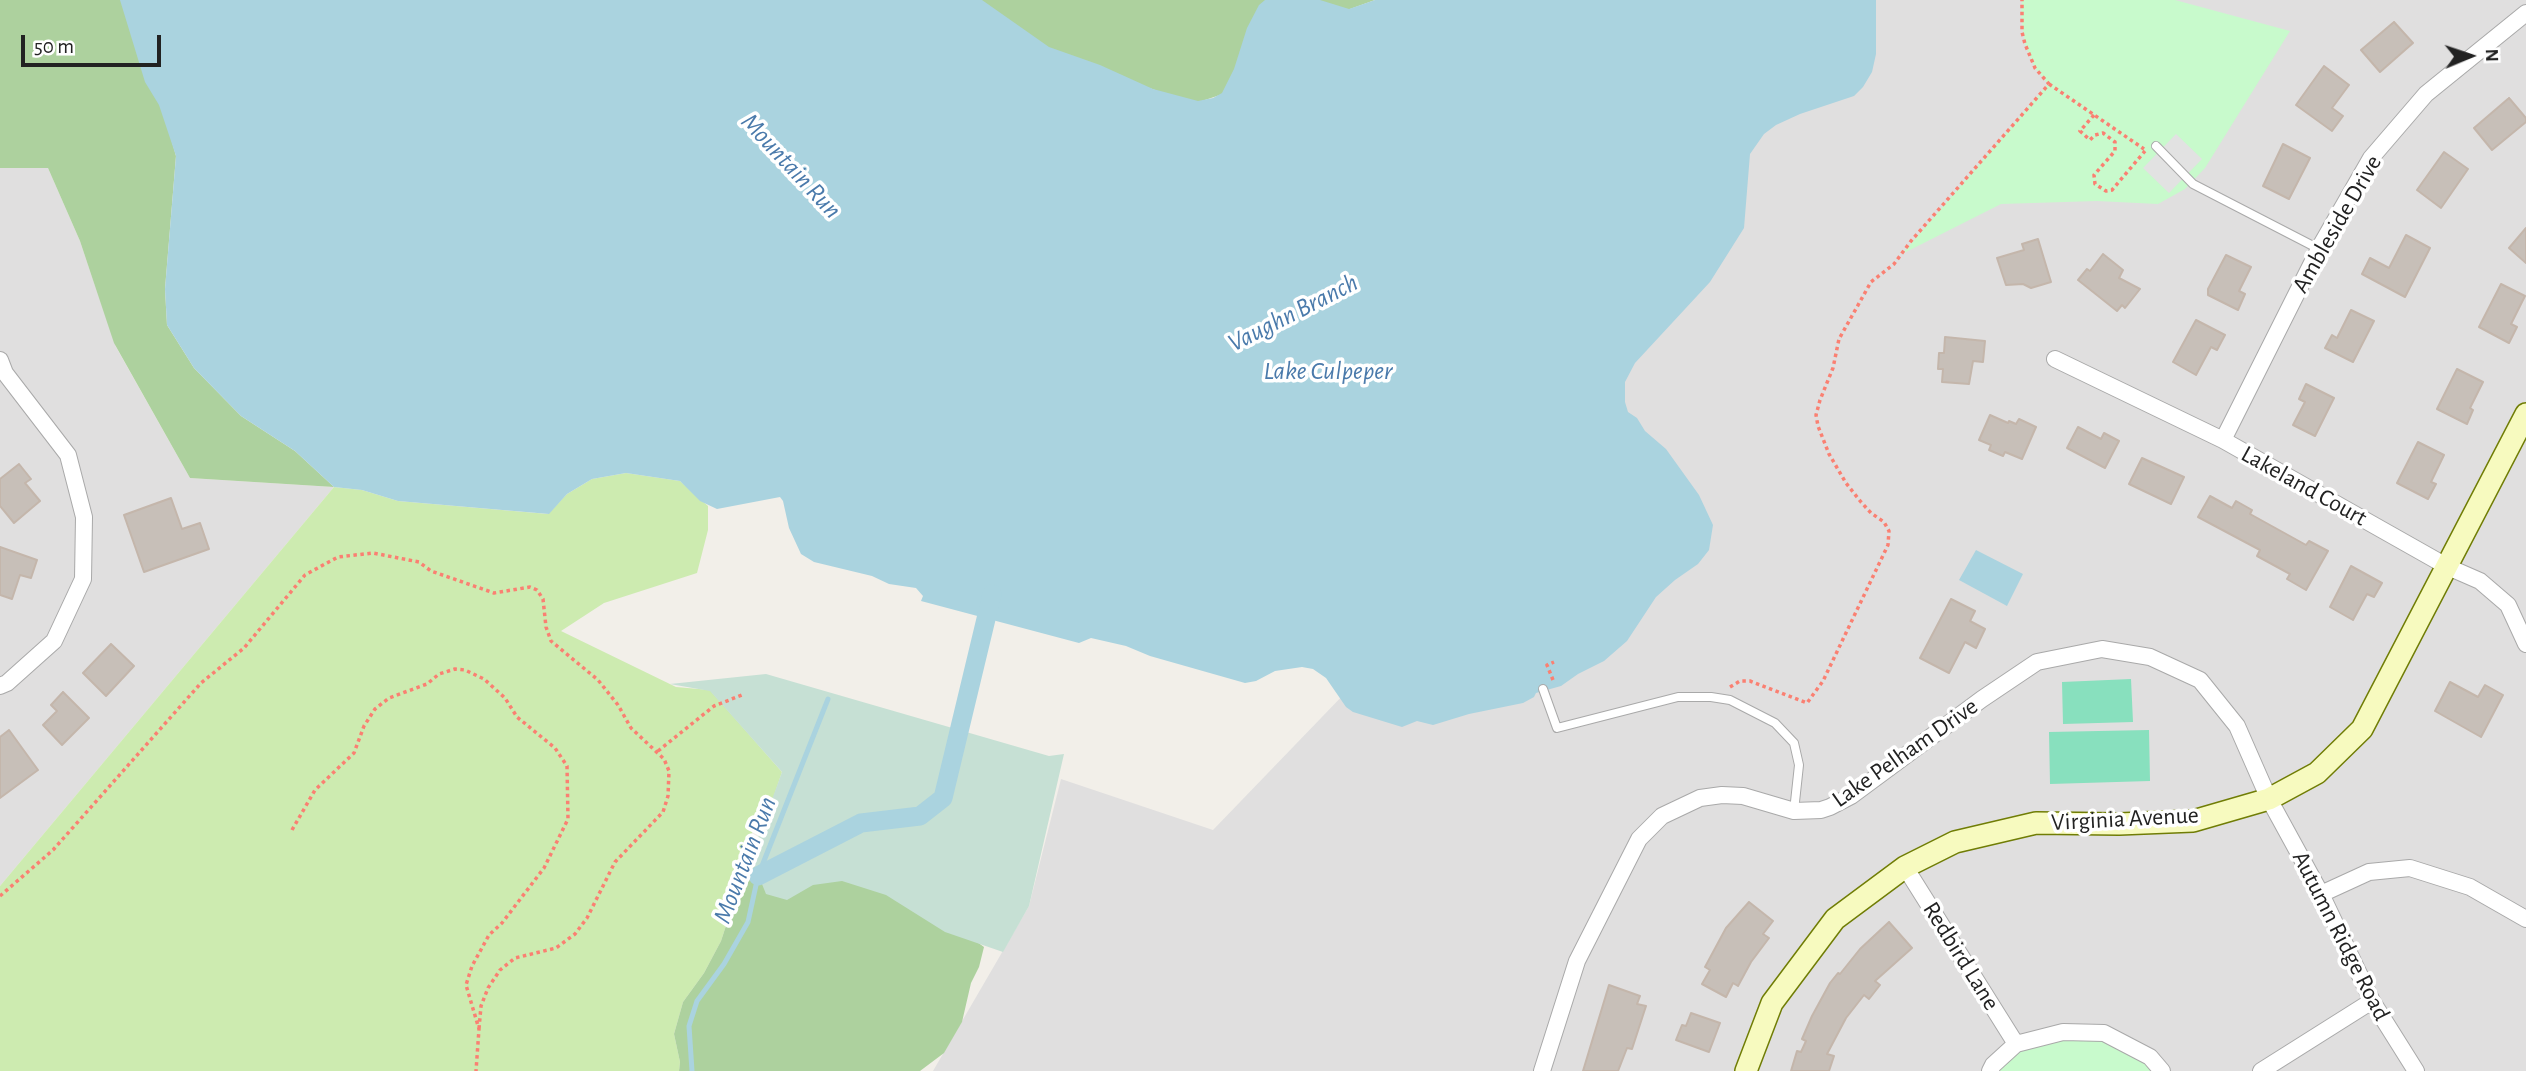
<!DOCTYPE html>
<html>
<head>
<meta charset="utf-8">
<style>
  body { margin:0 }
  #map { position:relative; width:2526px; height:1071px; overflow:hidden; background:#f2efe9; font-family:"Alegreya Sans",sans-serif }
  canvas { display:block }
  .north { position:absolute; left:2435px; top:21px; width:70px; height:70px; -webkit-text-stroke:5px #fff; paint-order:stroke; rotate:88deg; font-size:19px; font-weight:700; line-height:28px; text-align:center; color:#222 }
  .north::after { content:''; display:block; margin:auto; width:24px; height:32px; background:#222; clip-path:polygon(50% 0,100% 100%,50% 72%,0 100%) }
  .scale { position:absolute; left:21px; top:35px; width:140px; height:32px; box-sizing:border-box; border:4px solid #222; border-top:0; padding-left:9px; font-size:21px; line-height:24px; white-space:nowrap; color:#222; -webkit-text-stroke:5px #fff; paint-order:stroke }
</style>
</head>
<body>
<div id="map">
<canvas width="2526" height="1071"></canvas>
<div class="north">N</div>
<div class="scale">50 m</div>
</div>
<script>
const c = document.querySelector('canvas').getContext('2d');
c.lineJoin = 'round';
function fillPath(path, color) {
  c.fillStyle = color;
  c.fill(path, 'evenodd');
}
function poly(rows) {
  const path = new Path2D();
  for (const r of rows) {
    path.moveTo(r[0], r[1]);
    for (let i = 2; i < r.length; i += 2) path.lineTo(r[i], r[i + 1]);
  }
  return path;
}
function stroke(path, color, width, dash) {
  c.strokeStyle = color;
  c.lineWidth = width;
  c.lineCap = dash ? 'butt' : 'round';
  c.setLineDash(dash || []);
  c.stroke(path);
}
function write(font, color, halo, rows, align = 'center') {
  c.font = font + ' "Alegreya Sans",sans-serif';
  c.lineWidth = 7;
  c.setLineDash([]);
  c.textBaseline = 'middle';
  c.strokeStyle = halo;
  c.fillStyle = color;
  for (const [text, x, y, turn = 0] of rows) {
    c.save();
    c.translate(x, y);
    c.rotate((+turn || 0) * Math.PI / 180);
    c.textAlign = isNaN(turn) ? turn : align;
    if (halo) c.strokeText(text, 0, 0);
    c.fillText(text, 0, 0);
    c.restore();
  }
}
const residential = poly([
  [1736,0,2526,0,2526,1071,933,1071,1029,906,1061,779,1213,830,1402,634],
  [0,168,48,168,80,241,116,347,190,478,334,487,0,886]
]);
const grass = poly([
  [626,473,680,481,708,506,708,530,697,573,604,603,561,631,676,687,710,690,782,772,769,811,741,847,740,883,721,941,704,973,683,1002,674,1034,680,1062,679,1071,0,1071,0,886,334,487,362,490,398,501,548,514,567,494,592,479]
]);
const forest = poly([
  [0,0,133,0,176,156,165,289,167,325,194,368,241,416,295,451,334,487,190,478,114,343,80,241,48,168,0,168],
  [975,0,1375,0,1339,13,1226,93,1193,104,1032,45],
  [741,847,757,859,813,867,920,900,984,947,979,967,971,983,962,1022,944,1053,920,1071,679,1071,680,1062,674,1034,683,1002,704,973,721,941,740,883]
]);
const wetland = poly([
  [766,674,1049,756,1064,754,1029,906,1003,952,945,932,886,895,842,881,813,885,787,900,766,894,751,857,782,772,710,691,670,684]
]);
const park = poly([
  [2022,0,2175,0,2290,31,2205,168,2185,189,2158,204,2097,201,2001,204,1902,254,2048,84,2035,68,2025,44,2021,15],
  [2104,1033,2162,1071,1990,1071,2016,1044]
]);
const pitch = poly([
  [2131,679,2133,722,2063,724,2062,682],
  [2149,730,2150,781,2050,784,2049,732]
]);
const parking = poly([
  [2176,134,2202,159,2169,193,2143,168]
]);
const water = poly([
  [120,0,982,0,1049,47,1100,65,1153,89,1198,101,1213,98,1222,93,1234,69,1247,28,1259,5,1265,0,1320,0,1349,9,1375,0,1876,0,1876,54,1872,72,1863,87,1854,96,1800,114,1776,125,1764,134,1750,154,1744,228,1710,282,1635,363,1625,382,1625,402,1628,412,1637,418,1645,431,1666,449,1699,495,1713,525,1709,550,1698,564,1675,580,1656,597,1627,641,1604,661,1578,674,1561,686,1536,693,1534,697,1523,703,1469,714,1433,725,1417,721,1402,727,1353,712,1346,707,1326,678,1313,669,1302,667,1275,671,1256,681,1245,683,1150,656,1126,646,1091,638,1079,643,921,601,923,596,916,588,889,584,872,576,814,562,801,554,789,528,783,501,780,497,717,509,700,501,680,481,626,473,592,479,567,494,549,514,398,501,362,490,334,487,295,451,241,416,194,368,167,325,165,289,176,156,159,105,145,82],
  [1976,550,2023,574,2007,606,1959,580]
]);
const stream = poly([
  [692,1071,689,1026,697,1001,724,964,748,922,758,876,828,699]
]);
const canal = poly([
  [758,876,861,823,920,816,943,798,992,594]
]);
const building = poly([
  [2394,22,2413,43,2380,72,2361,50,2394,22],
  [2324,66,2349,85,2332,108,2343,116,2332,131,2296,105,2324,66],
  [2509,98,2526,118,2526,122,2492,150,2474,128,2509,98],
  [2283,144,2310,158,2289,199,2263,186,2283,144],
  [2444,152,2468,169,2441,208,2417,190,2444,152],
  [2526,228,2526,263,2509,248,2526,228],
  [2406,235,2430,248,2405,297,2362,274,2370,258,2389,268,2406,235],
  [2038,239,2051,282,2031,288,2023,284,2006,285,1997,258,2024,250,2022,244,2038,239],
  [2103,254,2123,270,2119,278,2140,289,2125,308,2122,305,2117,311,2078,280,2087,269,2090,271,2103,254],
  [2226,255,2251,267,2239,291,2245,294,2238,310,2208,295,2208,289,2226,255],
  [2501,284,2525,296,2511,324,2517,327,2509,343,2479,327,2501,284],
  [2351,310,2374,321,2353,362,2325,348,2332,335,2337,338,2351,310],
  [2196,320,2225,335,2217,350,2211,347,2196,375,2173,362,2196,320],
  [1945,337,1985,341,1983,362,1973,361,1969,384,1942,382,1943,369,1938,369,1939,353,1944,353,1945,337],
  [2457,369,2483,382,2470,408,2473,410,2467,424,2437,409,2457,369],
  [2306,384,2334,398,2315,436,2293,425,2305,402,2299,399,2306,384],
  [1990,415,2008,423,2009,421,2016,424,2019,419,2036,427,2022,459,2005,452,2003,456,1989,450,1991,445,1979,440,1990,415],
  [2078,427,2101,439,2104,433,2119,441,2105,468,2067,448,2078,427],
  [2418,442,2444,455,2431,482,2436,484,2428,499,2397,483,2418,442],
  [2142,458,2184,477,2171,504,2129,484,2142,458],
  [19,464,31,479,25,483,40,501,14,523,0,506,0,479,19,464],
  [2210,496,2232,508,2236,501,2252,510,2250,514,2306,545,2309,541,2328,551,2306,590,2287,579,2290,574,2257,556,2260,550,2198,517,2210,496],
  [171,498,182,529,200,523,209,549,144,572,124,515,171,498],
  [0,547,37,560,31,578,20,575,12,599,0,595,0,547],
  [2351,566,2382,583,2374,597,2367,594,2353,620,2330,607,2351,566],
  [1951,599,1975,611,1970,621,1985,629,1976,648,1965,642,1949,673,1920,658,1951,599],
  [111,644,134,666,106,696,83,673,111,644],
  [2450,682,2478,697,2485,685,2503,695,2481,737,2435,711,2450,682],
  [63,692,89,718,62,745,43,725,57,711,51,705,63,692],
  [9,730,38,770,0,798,0,737,9,730],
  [1749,902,1773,921,1763,934,1769,938,1751,962,1738,986,1733,983,1726,997,1702,984,1710,970,1705,967,1726,928,1749,902],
  [1889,922,1912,948,1875,981,1880,985,1869,999,1864,995,1846,1018,1827,1054,1834,1056,1829,1071,1791,1071,1797,1051,1801,1052,1806,1041,1802,1039,1812,1016,1830,983,1838,973,1840,974,1860,949,1889,922],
  [1609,985,1640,996,1637,1004,1646,1006,1632,1049,1627,1048,1618,1071,1583,1071,1609,985],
  [1691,1013,1720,1023,1709,1052,1676,1040,1682,1025,1686,1026,1691,1013]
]);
const path = poly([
  [2049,84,2144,149],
  [2094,115,2080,131,2090,140,2095,135,2103,133,2115,142,2115,151,2094,175,2095,184,2106,191,2112,190,2145,151],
  [1553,680,1547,665,1554,662],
  [1730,687,1740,681,1750,681,1807,703,1823,681,1888,545,1889,531,1884,522,1871,513,1861,502,1846,483,1829,454,1818,426,1816,415,1820,400,1833,368,1839,339,1871,282,1894,264,1911,241,2049,84,2035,68,2025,44,2022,32,2022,0],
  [658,751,714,706,742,695],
  [292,830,315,790,354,753,364,726,375,709,389,698,427,684,439,674,455,669,465,670,484,679,505,698,517,717,555,748,567,766,568,819,544,868,502,923,489,935,472,966,466,985,479,1029,476,1071],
  [0,896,53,850,201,683,244,648,305,575,325,564,338,557,373,553,419,562,431,571,494,593,530,587,537,590,543,599,546,627,551,641,598,680,618,705,631,728,664,759,669,771,668,796,663,812,615,862,587,918,575,934,556,948,515,958,500,970,488,988,481,1006,479,1029]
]);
const lane = poly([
  [2156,146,2193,184,2319,249],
  [1543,689,1557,728,1678,697,1711,697,1730,700,1775,723,1794,743,1799,765,1794,811]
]);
const street = poly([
  [2055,359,2223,440,2448,567,2480,581,2508,605,2526,644],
  [0,360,5,373,68,455,84,517,83,579,54,641,7,683,0,686],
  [2223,440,2321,245,2371,158,2426,94,2526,13],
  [1905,867,2016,1044],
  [2321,894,2369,872,2410,868,2470,887,2526,919],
  [1542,1071,1577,961,1639,839,1662,816,1700,798,1722,795,1743,796,1794,811,1821,810,1830,807,1851,796,1982,699,2037,662,2102,649,2150,657,2200,680,2237,726,2269,799,2321,894,2372,1001,2416,1071],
  [1990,1071,1993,1065,2016,1044,2063,1032,2104,1033,2150,1057,2162,1071],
  [2261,1071,2372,1001]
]);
const secondary = poly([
  [1746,1071,1772,1003,1835,919,1905,867,1955,842,2036,823,2119,824,2193,821,2269,799,2317,773,2362,729,2526,414]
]);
const streetNames = [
  ["Ambleside Drive",2337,224,-60],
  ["Lakeland Court",2304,486,29],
  ["Lake Pelham Drive",1905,753,-35],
  ["Virginia Avenue",2125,819,-3],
  ["Autumn Ridge Road",2341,936,63],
  ["Redbird Lane",1961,956,58]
];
const waterNames = [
  ["Mountain Run",791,166,47],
  ["Vaughn Branch",1293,313,-27],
  ["Lake Culpeper",1328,371],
  ["Mountain Run",745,860,-69]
];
fillPath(residential, '#e0dfdf');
fillPath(grass, '#cdebb0');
fillPath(forest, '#add19e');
fillPath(wetland, '#c6e0d4');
fillPath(park, '#c8facc');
fillPath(pitch, '#88e0be');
fillPath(parking, '#e2e2e2');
fillPath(water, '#aad3df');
stroke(stream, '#aad3df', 5);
stroke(canal, '#aad3df', 19);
fillPath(building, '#c7bfb8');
stroke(building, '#c4b6ab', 2);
stroke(lane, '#a9a9a9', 10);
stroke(street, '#a9a9a9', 18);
stroke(secondary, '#707d05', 24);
stroke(path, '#fa8072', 3.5, [3.5, 3.5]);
stroke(lane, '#fff', 8);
stroke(street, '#fff', 16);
stroke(secondary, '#f7fabf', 21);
write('24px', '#222', '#fff', streetNames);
write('italic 26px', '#4a7aab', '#fff', waterNames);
</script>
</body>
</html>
